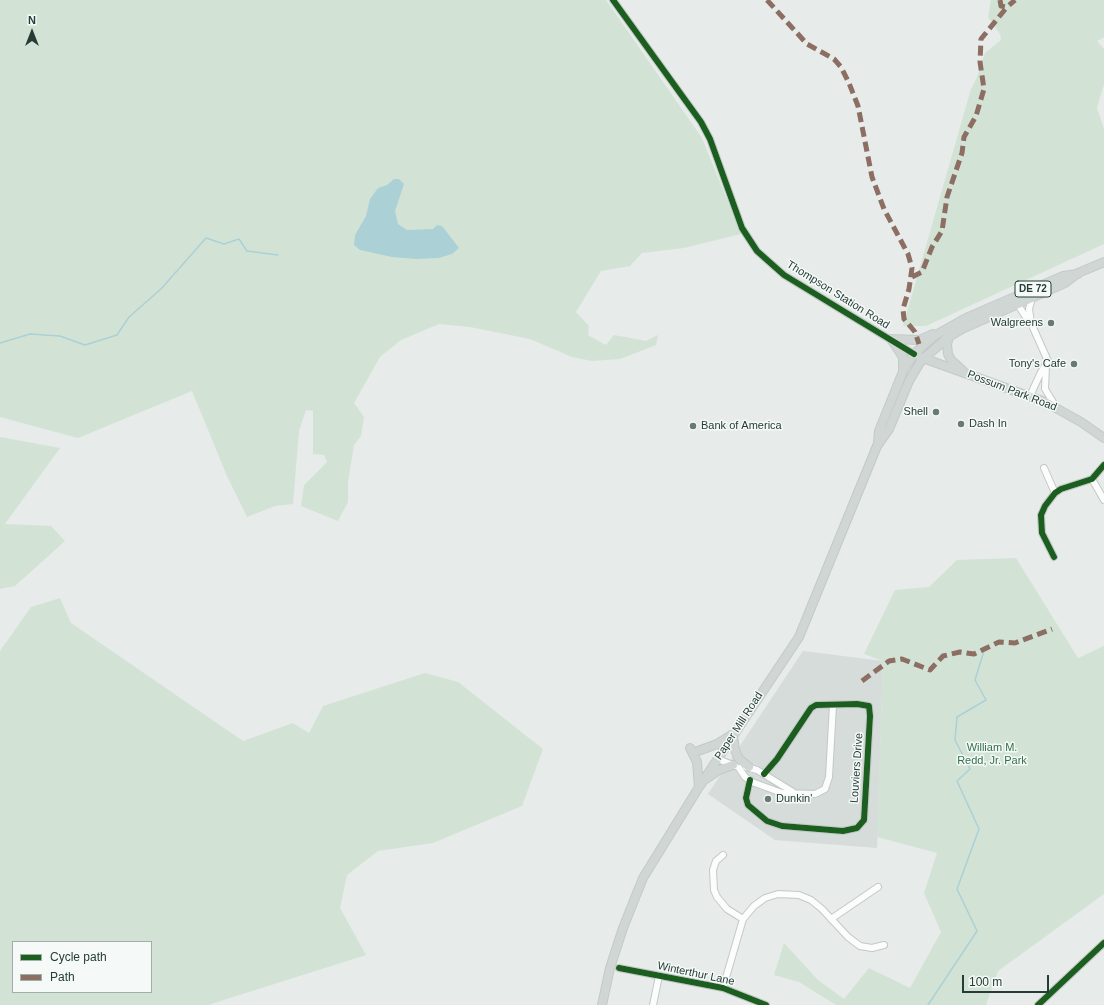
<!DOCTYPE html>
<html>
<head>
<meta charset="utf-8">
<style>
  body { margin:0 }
  #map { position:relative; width:1104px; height:1005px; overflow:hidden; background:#e7ebe9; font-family:Helvetica,sans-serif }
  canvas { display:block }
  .legend { position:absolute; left:12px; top:941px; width:140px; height:52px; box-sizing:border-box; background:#f5f9f7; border:1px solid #a2aeaa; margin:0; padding:5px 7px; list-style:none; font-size:12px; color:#253d36 }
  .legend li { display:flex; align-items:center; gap:8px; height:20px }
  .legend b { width:20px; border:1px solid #a2aeaa }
  .north { position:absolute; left:12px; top:12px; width:40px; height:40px; -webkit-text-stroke:3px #f5f9f7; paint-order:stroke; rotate:0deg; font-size:11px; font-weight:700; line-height:16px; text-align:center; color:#253d36 }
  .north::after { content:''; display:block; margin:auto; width:14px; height:18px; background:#253d36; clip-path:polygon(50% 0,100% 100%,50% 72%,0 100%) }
  .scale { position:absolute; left:962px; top:975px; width:87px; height:18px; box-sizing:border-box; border:2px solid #253d36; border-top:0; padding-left:5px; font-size:12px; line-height:14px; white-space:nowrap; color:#253d36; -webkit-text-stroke:3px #f5f9f7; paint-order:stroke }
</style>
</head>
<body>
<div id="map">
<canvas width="1104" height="1005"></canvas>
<ul class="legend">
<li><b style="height:5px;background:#1b5e20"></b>Cycle path</li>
<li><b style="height:5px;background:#8d6e63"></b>Path</li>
</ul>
<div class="north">N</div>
<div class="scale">100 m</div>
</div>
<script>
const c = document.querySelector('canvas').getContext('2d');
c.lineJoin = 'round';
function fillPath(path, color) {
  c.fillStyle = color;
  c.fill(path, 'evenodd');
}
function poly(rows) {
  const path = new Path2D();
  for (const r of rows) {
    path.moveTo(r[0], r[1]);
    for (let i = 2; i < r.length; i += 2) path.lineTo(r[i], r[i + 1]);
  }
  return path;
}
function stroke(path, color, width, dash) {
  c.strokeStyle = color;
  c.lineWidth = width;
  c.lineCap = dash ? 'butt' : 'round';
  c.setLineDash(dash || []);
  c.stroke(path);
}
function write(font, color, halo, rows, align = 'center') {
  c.font = font + ' Helvetica,sans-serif';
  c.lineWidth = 3;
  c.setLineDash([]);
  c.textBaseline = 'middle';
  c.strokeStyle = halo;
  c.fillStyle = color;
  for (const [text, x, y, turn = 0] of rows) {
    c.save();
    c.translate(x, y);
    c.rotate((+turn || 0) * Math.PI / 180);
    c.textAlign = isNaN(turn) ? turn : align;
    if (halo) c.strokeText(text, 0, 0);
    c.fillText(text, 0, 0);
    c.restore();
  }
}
const built = poly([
  [803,651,883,661,877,848,775,840,708,794]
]);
const green = poly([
  [0,0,606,0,702,138,741,234,684,248,642,253,630,266,601,271,576,312,589,326,588,335,606,345,614,335,646,341,658,335,656,345,620,359,592,361,572,357,530,339,470,327,439,324,401,340,380,357,354,403,364,417,361,436,354,445,348,482,348,502,338,521,301,506,304,485,327,462,324,455,313,454,313,411,306,410,299,431,293,504,275,506,247,517,227,476,192,391,78,438,0,417],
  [991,0,1104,0,1104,37,1097,41,1104,49,1104,84,1097,108,1104,129,1104,244,926,326,903,326,971,89,977,77,985,53,1001,40,1000,34,988,17],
  [0,437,60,448,5,524,51,526,65,541,15,586,0,589],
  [1016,558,1078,658,1104,646,1104,894,998,971,986,1005,836,1005,799,982,774,975,784,943,818,980,844,999,869,968,910,988,941,932,924,893,937,853,877,837,883,661,864,654,895,590,929,587,957,560],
  [60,598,71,623,243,741,293,723,309,733,323,706,425,673,458,682,543,749,522,806,433,843,378,851,347,875,340,908,366,955,208,1005,0,1005,0,651,31,607],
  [13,942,151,942,151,992,13,992]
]);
const water = poly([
  [394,179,399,179,404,184,395,211,398,224,407,230,433,229,437,225,442,226,459,248,452,254,439,258,416,259,392,257,360,250,354,245,355,235,366,216,370,199,378,188,387,185]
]);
const stream = poly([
  [0,343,30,334,60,336,85,345,117,335,129,317,161,289,206,238,224,244,239,239,247,251,278,255],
  [928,1005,977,931,957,889,979,829,957,781,970,769,955,740,957,717,986,700,975,680,984,651]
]);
const minor = poly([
  [613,0,701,122,710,139,742,228,757,251,784,275,914,354],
  [1018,305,1030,323],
  [1046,366,1045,389,1056,407],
  [1030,396,1041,372,1048,361,1031,323,1029,309,1032,298],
  [1044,468,1055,493],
  [1092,479,1104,500],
  [1054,557,1042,533,1041,515,1045,506,1055,493,1061,489,1092,479,1104,465],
  [718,759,735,766],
  [746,767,757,770,793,792],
  [739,768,745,777,752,782,782,793,815,794,825,789,829,777,833,705],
  [750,780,746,798,748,805,767,821,782,826,843,831,857,828,864,820,870,716,869,706,857,704,816,705,811,708,777,759,764,774],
  [723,855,716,861,713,870,714,890,717,897,727,909,743,919],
  [831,919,878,887],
  [619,968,723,988,766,1005],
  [723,988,743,919,754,906,765,898,778,894,799,895,811,900,822,909,848,937,860,946,872,948,884,945],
  [653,1005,659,976],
  [1038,1005,1104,943]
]);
const major = poly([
  [949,336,947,345,948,354,951,360,963,371],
  [891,339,919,340,933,334],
  [891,339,903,357,903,371],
  [920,357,1045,402,1081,422,1104,438],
  [878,444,879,431,904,369,914,354,934,336,966,318,1063,276,1078,274],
  [733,736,735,750,739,759,749,767],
  [690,748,697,762,699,787],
  [698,751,717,744,733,734],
  [706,779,719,770,733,765],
  [602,1005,610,968,623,928,643,878,699,787,799,637,877,446,889,429,909,381,921,361,947,338,962,329,1065,283,1078,273,1104,262]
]);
const quiet = poly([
  [767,0,807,44,834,59,841,67,849,83,858,106,872,177,884,209,908,254,912,268,909,289,903,309,904,319,915,332,919,344],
  [1000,0,1001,6,1007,7,1015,0],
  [912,277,922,272,932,247,942,231,947,197,962,153,964,137,976,116,984,89,980,62,981,39,1007,7],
  [862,681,889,661,902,659,930,670,943,656,960,652,974,654,999,642,1015,643,1052,629]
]);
const cycleway = poly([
  [613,0,701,122,710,139,742,228,757,251,784,275,914,354],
  [1054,557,1042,533,1041,515,1045,506,1055,493,1061,489,1092,479,1104,465],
  [750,780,746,798,748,805,767,821,782,826,843,831,857,828,864,820,870,716,869,706,857,704,816,705,811,708,777,759,764,774],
  [619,968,723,988,766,1005],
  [1038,1005,1104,943]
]);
const markers = [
  [1051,323,4,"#697a75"],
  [1074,364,4,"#697a75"],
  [936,412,4,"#697a75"],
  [961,424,4,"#697a75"],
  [693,426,4,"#697a75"],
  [768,799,4,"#697a75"]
];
const shields = [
  [1033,289,36]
];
const shieldNames = [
  ["DE 72",1033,289]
];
const streetNames = [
  ["Thompson Station Road",838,295,32],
  ["Possum Park Road",1012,391,21],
  ["Paper Mill Road",739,726,-57],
  ["Louviers Drive",857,768,-86],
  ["Winterthur Lane",696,974,12]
];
const poiNames = [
  ["Walgreens",1043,323],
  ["Tony's Cafe",1066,364],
  ["Shell",928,412],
  ["Dash In",969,424,"left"],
  ["Bank of America",701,426,"left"],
  ["Dunkin'",776,799,"left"]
];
const parkNames = [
  ["William M.",992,748],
  ["Redd, Jr. Park",992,761]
];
fillPath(built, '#d5dcd9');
fillPath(green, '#d2e3d6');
fillPath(water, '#abd0d5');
stroke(stream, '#abd0d5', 1.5);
stroke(minor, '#c4c8c6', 8);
stroke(major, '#c2cac7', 10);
stroke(minor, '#fbfcfc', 6);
stroke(major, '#d0d6d4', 8);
stroke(quiet, '#8d6e63', 5, [10, 5]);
stroke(cycleway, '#1b5e20', 6);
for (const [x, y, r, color] of markers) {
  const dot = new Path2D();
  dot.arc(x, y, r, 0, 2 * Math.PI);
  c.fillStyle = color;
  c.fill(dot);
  stroke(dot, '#f5f9f7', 1.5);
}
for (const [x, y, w] of shields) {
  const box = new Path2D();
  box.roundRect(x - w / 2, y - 8, w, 16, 3);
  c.fillStyle = '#f5f9f7';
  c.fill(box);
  stroke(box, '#253d36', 1);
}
write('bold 10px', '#253d36', null, shieldNames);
write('11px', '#253d36', '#f5f9f7', streetNames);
write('11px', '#253d36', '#f5f9f7', poiNames, 'right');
write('11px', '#32714a', '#f5f9f7', parkNames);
</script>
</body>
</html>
